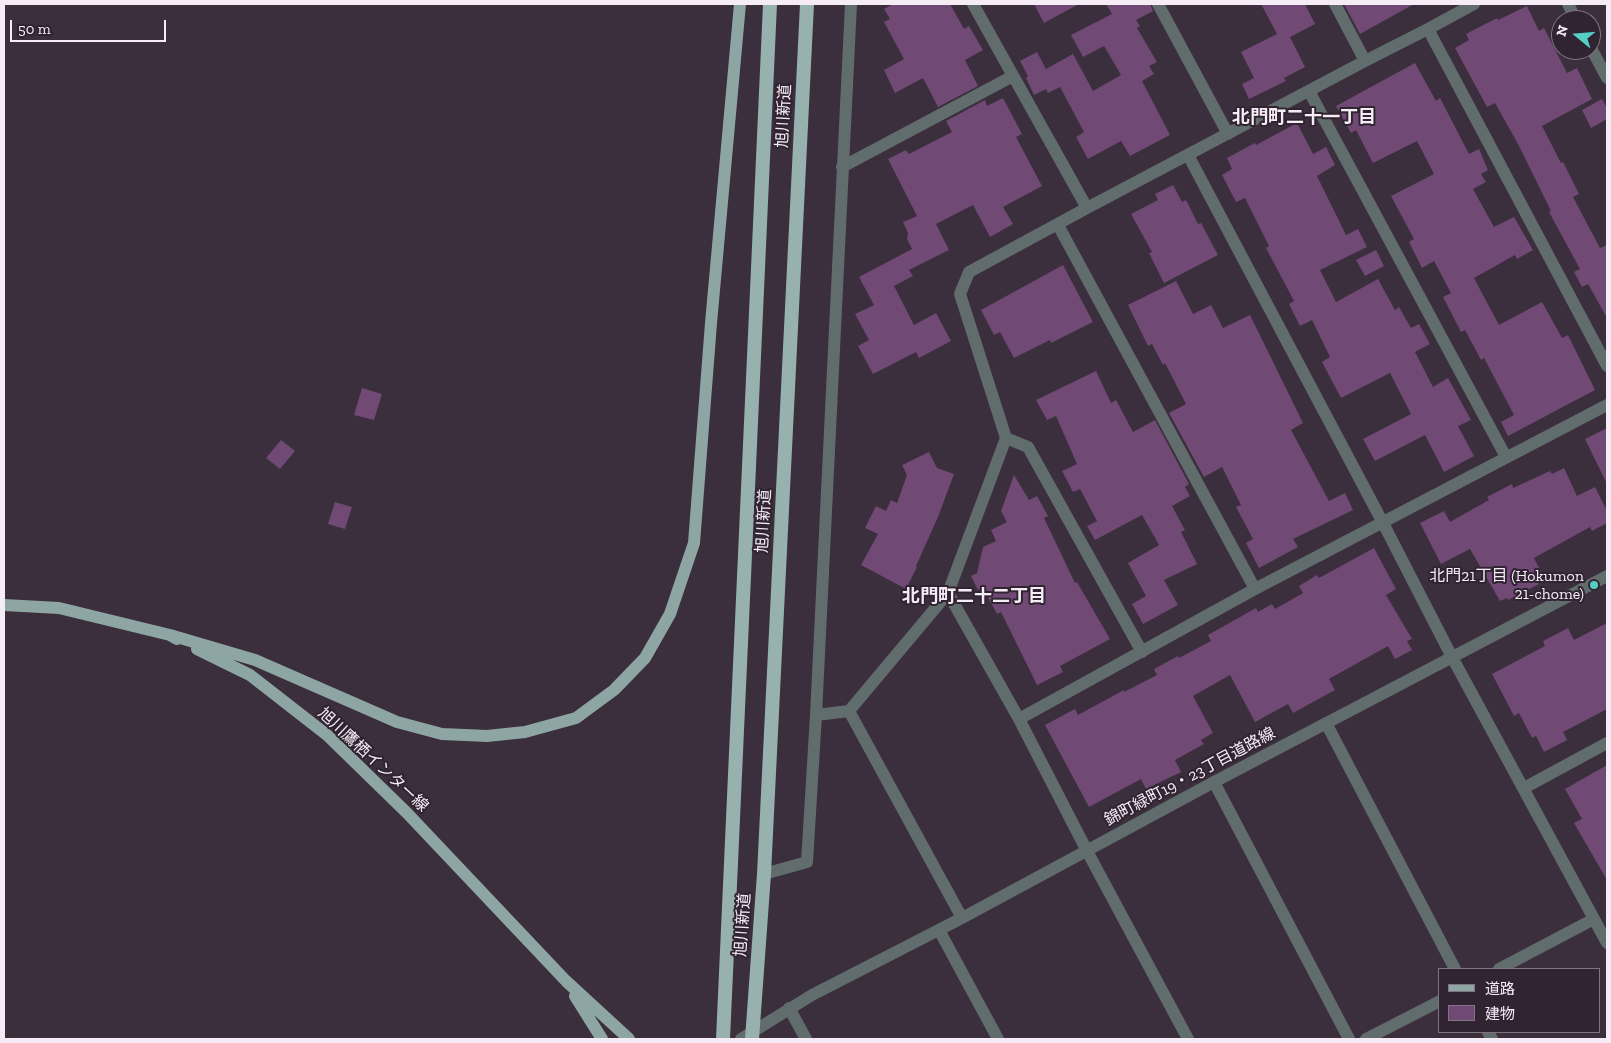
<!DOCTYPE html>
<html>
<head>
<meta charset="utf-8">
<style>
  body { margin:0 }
  #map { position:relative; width:1611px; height:1043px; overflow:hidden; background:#3b2e3d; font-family:"Zilla Slab","Noto Sans JP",serif }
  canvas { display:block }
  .frame { position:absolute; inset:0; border:5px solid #f5ecf6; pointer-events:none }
  .legend { position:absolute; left:1438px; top:968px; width:162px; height:65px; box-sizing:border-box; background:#312432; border:1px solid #7f7480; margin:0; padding:6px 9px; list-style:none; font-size:15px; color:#f5ecf6 }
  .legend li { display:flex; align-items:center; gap:10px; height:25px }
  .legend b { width:25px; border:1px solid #7f7480 }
  .north { position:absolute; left:1551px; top:10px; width:50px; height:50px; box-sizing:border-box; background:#312432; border:1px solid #7f7480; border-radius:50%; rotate:287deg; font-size:14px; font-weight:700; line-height:20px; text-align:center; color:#f5ecf6 }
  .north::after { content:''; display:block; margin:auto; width:18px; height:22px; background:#55cec5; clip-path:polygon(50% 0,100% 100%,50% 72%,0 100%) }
  .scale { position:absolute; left:10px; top:20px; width:156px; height:22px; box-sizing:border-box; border:2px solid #f5ecf6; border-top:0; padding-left:6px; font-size:15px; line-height:18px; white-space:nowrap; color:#f5ecf6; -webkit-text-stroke:4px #312432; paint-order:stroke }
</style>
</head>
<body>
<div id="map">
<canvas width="1611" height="1043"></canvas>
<div class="frame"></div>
<ul class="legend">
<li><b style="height:6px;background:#8ea6a3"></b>道路</li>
<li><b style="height:14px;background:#704974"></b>建物</li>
</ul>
<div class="north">N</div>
<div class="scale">50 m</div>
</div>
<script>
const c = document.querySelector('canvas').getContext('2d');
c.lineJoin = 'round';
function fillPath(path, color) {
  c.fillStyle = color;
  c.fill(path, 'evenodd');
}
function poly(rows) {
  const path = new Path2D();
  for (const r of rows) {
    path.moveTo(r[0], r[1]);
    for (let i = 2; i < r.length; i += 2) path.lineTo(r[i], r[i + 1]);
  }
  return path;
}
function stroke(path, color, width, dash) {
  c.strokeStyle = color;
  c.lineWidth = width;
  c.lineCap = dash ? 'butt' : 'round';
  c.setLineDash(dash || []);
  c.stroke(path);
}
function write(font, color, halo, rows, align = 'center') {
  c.font = font + ' "Zilla Slab","Noto Sans JP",serif';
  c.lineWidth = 4;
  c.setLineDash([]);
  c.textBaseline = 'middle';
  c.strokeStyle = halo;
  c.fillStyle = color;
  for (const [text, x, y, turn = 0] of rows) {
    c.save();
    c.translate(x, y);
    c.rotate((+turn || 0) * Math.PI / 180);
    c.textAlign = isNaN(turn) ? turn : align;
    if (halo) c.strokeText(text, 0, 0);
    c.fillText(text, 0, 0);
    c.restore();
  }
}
const building = poly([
  [893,4,950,4,964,29,969,26,983,50,965,60,978,86,938,107,923,78,895,93,884,70,904,59,884,22,890,19,884,9],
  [1034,4,1079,4,1044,23],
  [1106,4,1150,4,1153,11,1136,20,1140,26,1137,28,1157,62,1149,66,1154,74,1142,81,1170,135,1130,156,1121,141,1088,159,1076,137,1084,132,1060,87,1048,93,1046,89,1034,95,1026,78,1028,76,1020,61,1037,52,1046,69,1073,54,1093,91,1121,75,1104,46,1083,57,1071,35,1112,14],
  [1261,4,1305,4,1315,24,1290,37,1305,67,1284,78,1286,81,1249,99,1242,84,1254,78,1241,52,1277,34],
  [1344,4,1414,4,1360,34],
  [1527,6,1539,31,1544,28,1567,73,1577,68,1592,99,1542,126,1561,163,1563,162,1579,194,1573,197,1600,248,1607,245,1607,318,1588,284,1582,287,1574,272,1580,269,1549,212,1551,211,1518,144,1495,103,1487,107,1455,48,1469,40,1466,34,1497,18,1498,20],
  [1415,63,1436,101,1440,98,1469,154,1479,149,1488,170,1481,174,1486,182,1473,189,1494,227,1514,217,1533,250,1517,259,1515,255,1474,278,1499,325,1542,302,1562,338,1568,335,1595,390,1508,436,1501,422,1514,415,1484,358,1481,360,1465,330,1461,332,1443,297,1451,293,1434,261,1422,268,1409,242,1414,239,1391,196,1434,174,1417,141,1373,163,1356,130,1351,133,1336,106],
  [1003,98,1022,134,1016,137,1042,186,1003,207,1013,224,990,237,973,205,936,224,949,250,909,270,913,276,894,286,914,325,936,313,951,341,919,358,916,352,873,374,858,346,869,340,855,314,874,305,859,277,912,249,907,239,908,233,903,222,917,216,888,159,906,150,909,154,952,132,946,121,985,100,987,106],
  [1602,99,1607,108,1607,119,1591,128,1582,110],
  [1297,123,1313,154,1326,147,1335,165,1317,176,1346,235,1358,229,1367,247,1320,270,1336,302,1378,279,1395,310,1399,307,1411,328,1419,324,1430,344,1415,352,1433,387,1448,378,1471,420,1458,426,1474,456,1444,472,1425,435,1375,461,1363,439,1411,414,1390,373,1341,398,1322,362,1330,357,1312,320,1300,326,1289,304,1294,301,1266,248,1269,246,1245,198,1236,202,1222,175,1232,169,1227,158,1255,143,1256,145],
  [1173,185,1182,202,1186,200,1198,224,1201,223,1218,255,1164,283,1149,253,1152,252,1131,214,1158,200,1155,194],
  [1376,250,1384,266,1365,276,1356,260],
  [1063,265,1093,322,1051,343,1050,340,1014,358,1000,332,994,335,981,310],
  [1176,281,1193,314,1211,305,1223,328,1250,315,1303,423,1291,430,1329,501,1345,493,1353,510,1293,539,1298,547,1259,568,1246,543,1253,539,1236,507,1241,505,1222,467,1204,477,1169,413,1186,404,1165,363,1163,365,1152,344,1148,346,1128,305],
  [1096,371,1111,403,1116,400,1133,432,1155,420,1189,484,1185,487,1190,496,1172,506,1185,530,1181,532,1197,564,1164,580,1178,605,1143,624,1132,604,1146,596,1128,563,1159,545,1142,515,1095,540,1087,526,1097,521,1080,489,1073,492,1062,471,1077,464,1056,416,1047,420,1036,400],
  [362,388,382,394,374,420,354,415],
  [1607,428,1607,484,1585,439],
  [281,440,295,451,280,469,266,458],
  [929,452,937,468,954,474,938,517,916,566,917,567,906,589,861,565,878,534,865,528,876,506,886,511,891,500,897,503,907,475,902,465],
  [1564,468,1577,496,1595,487,1607,511,1607,523,1592,531,1590,527,1534,558,1543,576,1537,579,1539,584,1508,600,1507,598,1500,601,1470,549,1441,564,1420,523,1444,511,1450,522,1489,500,1487,497,1512,484,1513,488,1550,471,1552,474],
  [1014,475,1029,500,1037,496,1048,516,1044,518,1075,583,1077,582,1110,639,1060,666,1063,672,1037,685,1001,612,997,614,983,588,978,590,971,576,977,573,983,547,996,541,991,530,1007,522,1001,511],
  [335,502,352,507,345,529,328,524],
  [1374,548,1396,589,1386,595,1412,639,1407,641,1412,650,1395,659,1388,646,1329,679,1335,690,1293,713,1288,704,1255,722,1230,675,1193,696,1213,733,1201,740,1204,744,1175,760,1181,772,1146,789,1141,779,1089,807,1045,725,1075,709,1078,715,1124,690,1124,692,1157,675,1154,669,1178,656,1179,658,1211,641,1208,635,1256,608,1258,612,1272,604,1275,609,1303,593,1299,586,1317,575,1319,578],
  [1607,623,1607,709,1563,732,1567,740,1544,752,1536,736,1532,738,1519,713,1514,716,1492,674,1545,646,1543,641,1568,628,1574,640],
  [1607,765,1607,880,1574,823,1582,819,1565,789]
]);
const minor = poly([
  [973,4,1087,208],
  [1158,4,1228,134],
  [1335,4,1365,61],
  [1568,4,1576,20],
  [1428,29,1607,366],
  [1591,48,1607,78],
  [1309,91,1506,457],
  [1188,155,1383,523,1452,657,1607,943],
  [842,167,1013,76],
  [1058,225,1255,589],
  [1006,438,1028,447,1142,652],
  [948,593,1019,719,1087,851,1188,1039],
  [849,711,962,918],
  [816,715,849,711,948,593,1006,438,960,294,969,272,1087,208,1365,61,1428,29,1474,4],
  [1019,719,1255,589,1607,405],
  [1326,723,1455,969],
  [1214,782,1349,1039],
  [1524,788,1607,743],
  [764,874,807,862,816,715,851,4],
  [939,930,998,1039],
  [1499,969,1594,919],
  [789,1008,806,1039],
  [1488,1032,1492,1039],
  [741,1039,812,995,962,918,1214,782,1607,576],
  [1366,1039,1440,1001]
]);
const primary = poly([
  [4,605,59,608,170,635,177,639],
  [170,635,255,660,397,722,442,734,487,736,525,732,576,718,614,690,645,658,670,614,694,543,711,323,740,4],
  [197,649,250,675,327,735,407,813,566,981,629,1039],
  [575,996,602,1039]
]);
const trunk = poly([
  [723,1039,770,4],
  [752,1039,764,874,807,4]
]);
const markers = [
  [1594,585,5,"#55cec5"]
];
const streetNames = [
  ["旭川新道",784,116,-87],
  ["旭川新道",764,521,-87],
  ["旭川鷹栖インター線",373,760,43],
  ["錦町緑町19・23丁目道路線",1190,777,-28],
  ["旭川新道",743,925,-86]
];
const poiNames = [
  ["北門21丁目 (Hokumon",1584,576],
  ["21-chome)",1584,594]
];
const neighbourhoodNames = [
  ["北門町二十一丁目",1304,118],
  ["北門町二十二丁目",974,597]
];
fillPath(building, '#704974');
stroke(minor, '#616d6c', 12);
stroke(primary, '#8ea6a3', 12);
stroke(trunk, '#96b1ae', 14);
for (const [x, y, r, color] of markers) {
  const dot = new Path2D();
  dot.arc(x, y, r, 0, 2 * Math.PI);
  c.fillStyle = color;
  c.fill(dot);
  stroke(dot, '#312432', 2);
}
write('16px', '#f5ecf6', '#312432', streetNames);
write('16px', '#f5ecf6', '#312432', poiNames, 'right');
write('bold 18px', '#f5ecf6', '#312432', neighbourhoodNames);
</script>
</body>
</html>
